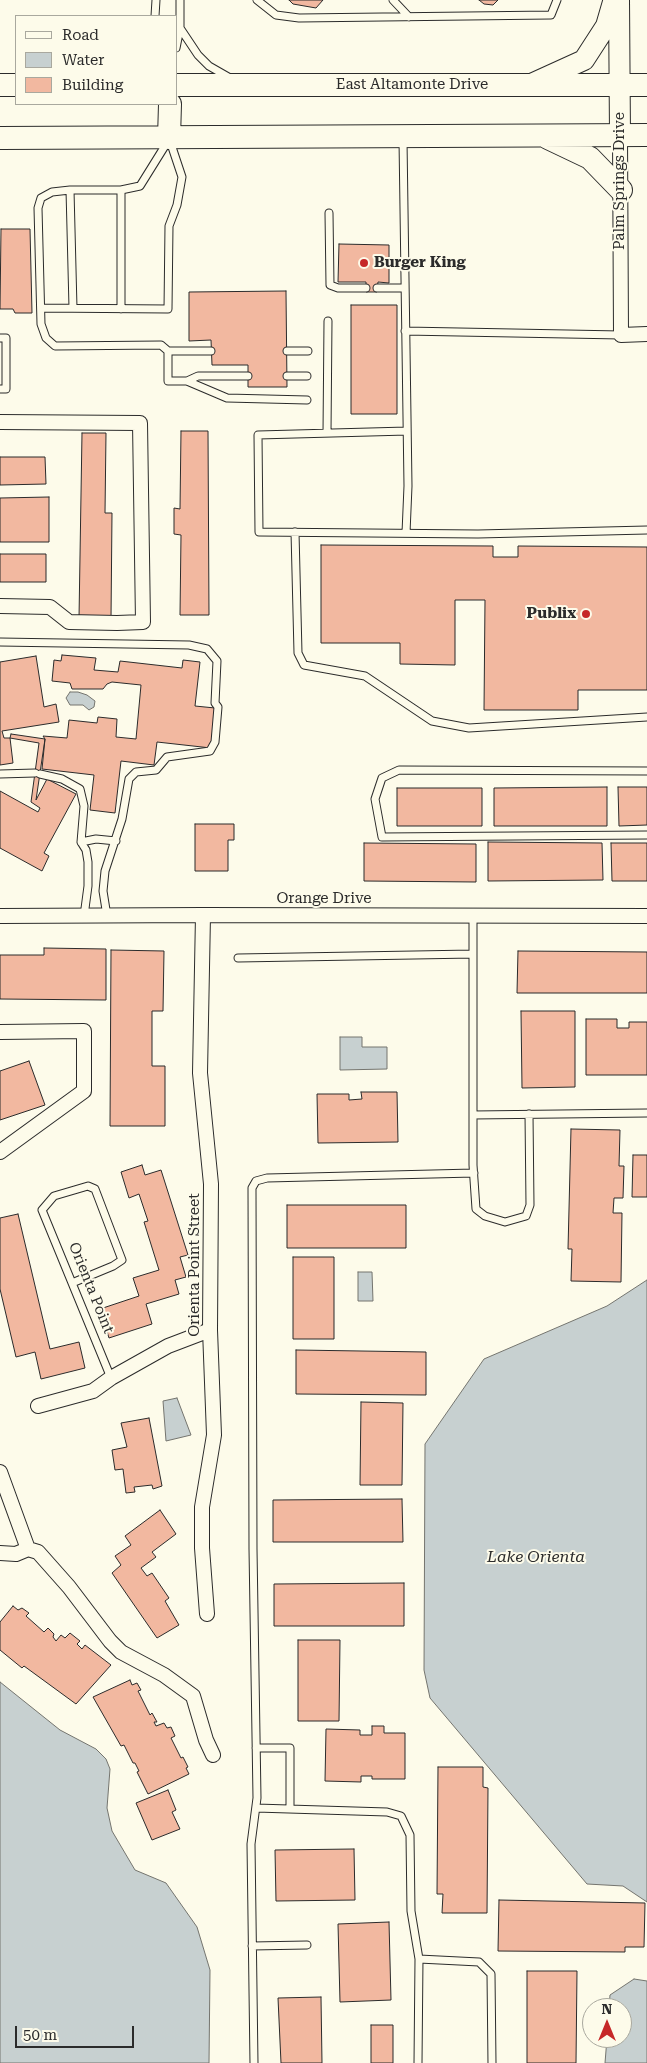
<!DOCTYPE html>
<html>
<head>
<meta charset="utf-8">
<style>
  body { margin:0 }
  #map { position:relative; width:647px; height:2063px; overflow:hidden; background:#fdfbea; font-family:"Roboto Serif",serif }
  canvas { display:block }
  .legend { position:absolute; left:15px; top:15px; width:162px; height:90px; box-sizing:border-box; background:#fdfbea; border:1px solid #a9a89e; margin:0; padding:6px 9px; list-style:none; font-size:15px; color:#2b2b2b }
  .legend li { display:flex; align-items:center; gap:10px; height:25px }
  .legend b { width:25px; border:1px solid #a9a89e }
  .north { position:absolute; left:582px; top:1998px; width:50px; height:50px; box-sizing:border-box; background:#fdfbea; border:1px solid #a9a89e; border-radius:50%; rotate:0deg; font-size:14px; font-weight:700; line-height:20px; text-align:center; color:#2b2b2b }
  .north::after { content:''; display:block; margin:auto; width:18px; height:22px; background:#c62828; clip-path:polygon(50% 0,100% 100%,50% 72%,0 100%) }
  .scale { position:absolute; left:15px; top:2026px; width:119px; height:22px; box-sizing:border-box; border:2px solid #2b2b2b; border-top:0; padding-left:6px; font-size:15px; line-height:18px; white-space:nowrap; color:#2b2b2b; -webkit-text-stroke:4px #fdfbea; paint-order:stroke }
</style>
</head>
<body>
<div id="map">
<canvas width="647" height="2063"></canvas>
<ul class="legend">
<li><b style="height:6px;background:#fdfbea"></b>Road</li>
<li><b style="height:14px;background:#c7d0d0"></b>Water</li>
<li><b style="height:14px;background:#f2b8a0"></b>Building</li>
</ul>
<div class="north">N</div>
<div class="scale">50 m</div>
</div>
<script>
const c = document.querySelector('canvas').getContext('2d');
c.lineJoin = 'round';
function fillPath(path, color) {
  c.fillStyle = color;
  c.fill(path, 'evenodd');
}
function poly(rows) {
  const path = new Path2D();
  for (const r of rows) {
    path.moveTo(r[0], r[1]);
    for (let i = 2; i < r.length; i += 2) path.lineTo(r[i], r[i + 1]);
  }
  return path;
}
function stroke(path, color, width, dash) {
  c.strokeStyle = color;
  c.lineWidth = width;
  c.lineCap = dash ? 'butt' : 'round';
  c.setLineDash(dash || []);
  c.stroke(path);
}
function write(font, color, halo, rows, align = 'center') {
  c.font = font + ' "Roboto Serif",serif';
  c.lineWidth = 4;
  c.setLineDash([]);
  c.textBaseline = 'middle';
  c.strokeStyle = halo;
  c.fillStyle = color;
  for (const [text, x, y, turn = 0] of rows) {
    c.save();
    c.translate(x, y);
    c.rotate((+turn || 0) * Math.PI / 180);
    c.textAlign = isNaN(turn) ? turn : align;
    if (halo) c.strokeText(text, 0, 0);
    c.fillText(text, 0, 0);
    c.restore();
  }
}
const water = poly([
  [70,692,78,692,87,695,95,701,94,707,89,710,83,705,70,705,66,698,70,692],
  [340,1037,362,1037,362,1047,387,1047,387,1069,340,1070,340,1037],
  [358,1272,372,1272,373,1301,358,1301,358,1272],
  [647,1280,647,1902,623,1886,587,1884,430,1698,424,1670,425,1444,484,1359,607,1306,647,1280],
  [177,1398,191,1435,166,1441,163,1401,177,1398],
  [0,1682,60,1730,96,1749,106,1759,110,1769,107,1808,112,1831,135,1870,166,1883,197,1927,210,1970,209,2063,0,2063,0,1682],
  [634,1979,647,1981,647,2063,605,2063,607,2038,622,2038,622,2008,609,2008,610,1995,634,1979]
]);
const building = poly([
  [289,0,323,0,316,8,293,4,289,0],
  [479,0,498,0,493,5,484,4,479,0],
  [1,229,30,229,32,313,15,313,13,309,0,309,1,229],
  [339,244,389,245,389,283,378,282,377,292,366,292,366,282,338,282,339,244],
  [286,291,287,387,248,387,248,365,212,365,211,340,189,341,189,292,286,291],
  [351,305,397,305,397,414,351,414,351,305],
  [181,431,208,431,209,615,180,615,181,535,174,534,174,508,180,509,181,431],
  [82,433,106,433,105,513,112,513,111,619,79,618,82,433],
  [0,457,45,457,46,484,0,485,0,457],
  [49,497,49,542,0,542,0,498,49,497],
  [321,545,493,546,493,557,518,557,518,546,647,547,647,690,578,690,578,710,484,710,485,600,455,600,455,665,400,664,400,643,321,643,321,545],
  [0,554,46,554,46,582,0,582,0,554],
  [62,655,96,658,94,670,118,672,120,661,182,668,183,660,200,662,195,706,215,708,211,748,157,742,154,765,121,761,115,813,90,810,94,775,42,769,45,739,43,736,67,738,69,720,97,723,98,717,117,719,116,737,136,739,141,685,112,682,107,684,103,689,72,689,70,683,52,681,54,660,61,661,62,655],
  [36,656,44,707,56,704,59,722,2,731,4,738,10,738,13,763,0,765,0,662,36,656],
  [11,734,45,739,36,800,47,779,76,794,44,853,49,856,42,871,0,848,0,791,38,812,40,808,31,802,39,743,10,738,11,734],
  [607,787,607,826,494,826,494,788,607,787],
  [618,787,647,787,647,825,619,826,618,787],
  [397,788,482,788,482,826,397,826,397,788],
  [195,824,234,824,234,840,228,840,228,871,195,871,195,824],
  [488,842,602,843,603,880,488,881,488,842],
  [364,843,476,844,476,882,364,881,364,843],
  [611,843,647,843,647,881,612,881,611,843],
  [44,948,106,949,106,1000,0,999,0,955,44,955,44,948],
  [111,950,164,951,163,1011,152,1011,152,1066,165,1066,165,1126,110,1126,111,950],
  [518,951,647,952,647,993,517,993,518,951],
  [521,1011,575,1011,575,1087,522,1088,521,1011],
  [586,1019,617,1019,617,1028,629,1028,629,1022,647,1022,647,1075,586,1075,586,1019],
  [29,1061,45,1105,0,1120,0,1071,29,1061],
  [361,1092,397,1092,398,1142,318,1143,317,1094,349,1094,349,1100,362,1099,361,1092],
  [571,1129,620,1130,619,1166,624,1166,623,1198,614,1198,613,1213,622,1213,621,1282,571,1281,572,1249,568,1249,571,1129],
  [633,1155,647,1155,647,1197,632,1197,633,1155],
  [142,1165,145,1175,161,1170,188,1255,180,1257,186,1277,175,1280,179,1294,146,1304,152,1324,109,1338,100,1309,139,1296,133,1278,159,1270,144,1222,148,1221,139,1194,129,1198,121,1172,142,1165],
  [287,1205,406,1205,406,1248,287,1248,287,1205],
  [18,1214,50,1349,79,1342,85,1368,41,1379,35,1352,16,1357,0,1289,0,1218,18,1214],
  [293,1257,334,1257,334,1339,293,1339,293,1257],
  [296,1350,426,1352,426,1395,296,1394,296,1350],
  [361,1402,403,1403,402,1485,360,1485,361,1402],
  [149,1418,162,1486,153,1489,152,1485,134,1487,135,1492,126,1493,123,1469,115,1470,112,1450,127,1447,121,1423,149,1418],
  [402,1499,403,1542,273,1542,273,1500,402,1499],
  [160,1510,176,1534,152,1552,156,1557,141,1568,147,1576,152,1573,169,1598,165,1601,179,1625,157,1638,112,1573,121,1565,115,1556,131,1545,125,1536,160,1510],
  [404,1583,404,1626,274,1626,274,1584,404,1583],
  [13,1606,18,1610,22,1608,29,1613,26,1616,44,1632,48,1628,54,1634,53,1637,56,1641,61,1635,65,1638,70,1633,80,1641,77,1644,82,1649,85,1645,111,1665,76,1704,24,1666,22,1668,0,1650,0,1622,13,1606],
  [298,1640,340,1640,339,1721,298,1721,298,1640],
  [130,1680,132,1685,137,1683,141,1690,138,1691,150,1715,152,1713,157,1722,154,1722,156,1726,164,1723,167,1728,171,1727,175,1736,171,1738,181,1758,183,1757,188,1767,186,1768,189,1774,148,1794,137,1772,139,1771,135,1763,133,1763,124,1745,121,1746,93,1697,130,1680],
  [372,1726,384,1726,384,1733,405,1733,405,1779,372,1779,372,1776,361,1776,361,1782,325,1781,326,1729,360,1730,360,1735,372,1735,372,1726],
  [438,1767,483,1767,483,1787,488,1788,487,1913,442,1913,443,1894,437,1894,438,1767],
  [168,1790,176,1810,172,1812,180,1829,152,1840,136,1803,168,1790],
  [354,1849,355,1900,276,1901,275,1850,354,1849],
  [499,1900,645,1903,644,1947,625,1947,625,1952,498,1951,499,1900],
  [389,1922,391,2000,340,2002,338,1924,389,1922],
  [527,1971,577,1971,576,2063,527,2063,527,1971],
  [321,1997,322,2063,281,2063,278,1998,321,1997],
  [371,2025,393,2025,393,2063,371,2063,371,2025]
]);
const lane = poly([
  [257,0,276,15,299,18,551,15,557,0],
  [393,0,409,17],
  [155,16,156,0],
  [180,28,198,55,209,66,230,78],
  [176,48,180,28,180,0],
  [403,140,408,486,406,533],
  [70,190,52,192,41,198,38,208,41,324,46,338,55,346,161,345,168,351,211,351],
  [121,190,121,309],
  [329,213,330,285,338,288,366,288],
  [377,288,405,288],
  [41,308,168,309,169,226,177,205,182,177,170,141],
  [73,308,70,190,121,190,140,186,168,141],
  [405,331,621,335],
  [0,338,6,338,6,389,0,389],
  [168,351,168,381,187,381,227,398,307,400],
  [287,351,308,351],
  [287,376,307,376],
  [187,381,198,376,248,376],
  [407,431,258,435,259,532,478,534,647,530],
  [327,433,328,321],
  [295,532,298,653,304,665,365,676,432,721,469,728,647,717],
  [0,642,189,645,207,649,217,661,215,703,218,707,215,742,210,751,167,757,156,770,136,772,129,779,122,819,105,871,103,891,107,916],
  [647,771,399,770,382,778,375,799,382,837,647,835],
  [0,774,35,773],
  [40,774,62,779,80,789,84,806,81,842,86,850,88,862,88,886,84,916],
  [81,842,96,839,116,841],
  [473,916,473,1165,476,1209,485,1216,505,1222,526,1216,530,1205,529,1114],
  [238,958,473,954],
  [473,1115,647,1113],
  [72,1283,113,1266,122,1260,95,1189,88,1186,54,1196,42,1210,72,1283,111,1378],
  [256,1748,290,1748,290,1809],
  [256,1808,387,1812,401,1816,410,1835,411,1911,419,1959,418,2063],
  [252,1946,307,1945],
  [419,1959,479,1962,491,1974,492,2063],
  [254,2063,251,1844,257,1798,253,1549,252,1188,256,1181,267,1178,474,1173]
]);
const street = poly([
  [620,135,621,335,647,334],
  [0,422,140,423,143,622,117,623,69,622,50,607,0,606],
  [203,915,200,1073,211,1184,210,1330,214,1435,202,1507,202,1548,207,1614],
  [0,916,203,915,647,916],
  [0,1032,84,1031,84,1091,0,1152],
  [38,1406,93,1391,111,1378,168,1346,210,1330],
  [0,1472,28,1549],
  [0,1553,16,1554,28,1549,38,1552,69,1587,110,1641,121,1652,164,1675,193,1696,206,1740,213,1755]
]);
const secondary = poly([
  [619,0,620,135],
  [529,85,584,60,606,26,613,2]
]);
const primary = poly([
  [0,85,16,85],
  [176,85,647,85],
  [0,138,647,135],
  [169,138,170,104],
  [548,138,590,158,621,190]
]);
const markers = [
  [364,263,5,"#c62828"],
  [586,614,5,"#c62828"]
];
const streetNames = [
  ["East Altamonte Drive",412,85],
  ["Palm Springs Drive",620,181,-90],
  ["Orange Drive",324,899],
  ["Orienta Point Street",195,1265,-90],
  ["Orienta Point",91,1288,68]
];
const poiNames = [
  ["Burger King",374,263],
  ["Publix",576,614,"right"]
];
const waterNames = [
  ["Lake Orienta",536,1557]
];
fillPath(water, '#c7d0d0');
stroke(water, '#74746e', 1);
fillPath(building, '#f2b8a0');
stroke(building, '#2b2b2b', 1);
stroke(lane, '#2b2b2b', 9);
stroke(street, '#2b2b2b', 16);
stroke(secondary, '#2b2b2b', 22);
stroke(primary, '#2b2b2b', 24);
stroke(lane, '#fdfbea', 7);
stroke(street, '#fdfbea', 14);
stroke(secondary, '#fdfbea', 20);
stroke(primary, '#fdfbea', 22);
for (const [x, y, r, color] of markers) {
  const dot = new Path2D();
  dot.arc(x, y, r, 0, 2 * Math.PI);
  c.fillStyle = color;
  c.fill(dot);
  stroke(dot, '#fdfbea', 2);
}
write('15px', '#2b2b2b', '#fdfbea', streetNames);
write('bold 15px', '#2b2b2b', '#fdfbea', poiNames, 'left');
write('italic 16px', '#2b2b2b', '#fdfbea', waterNames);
</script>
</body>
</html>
